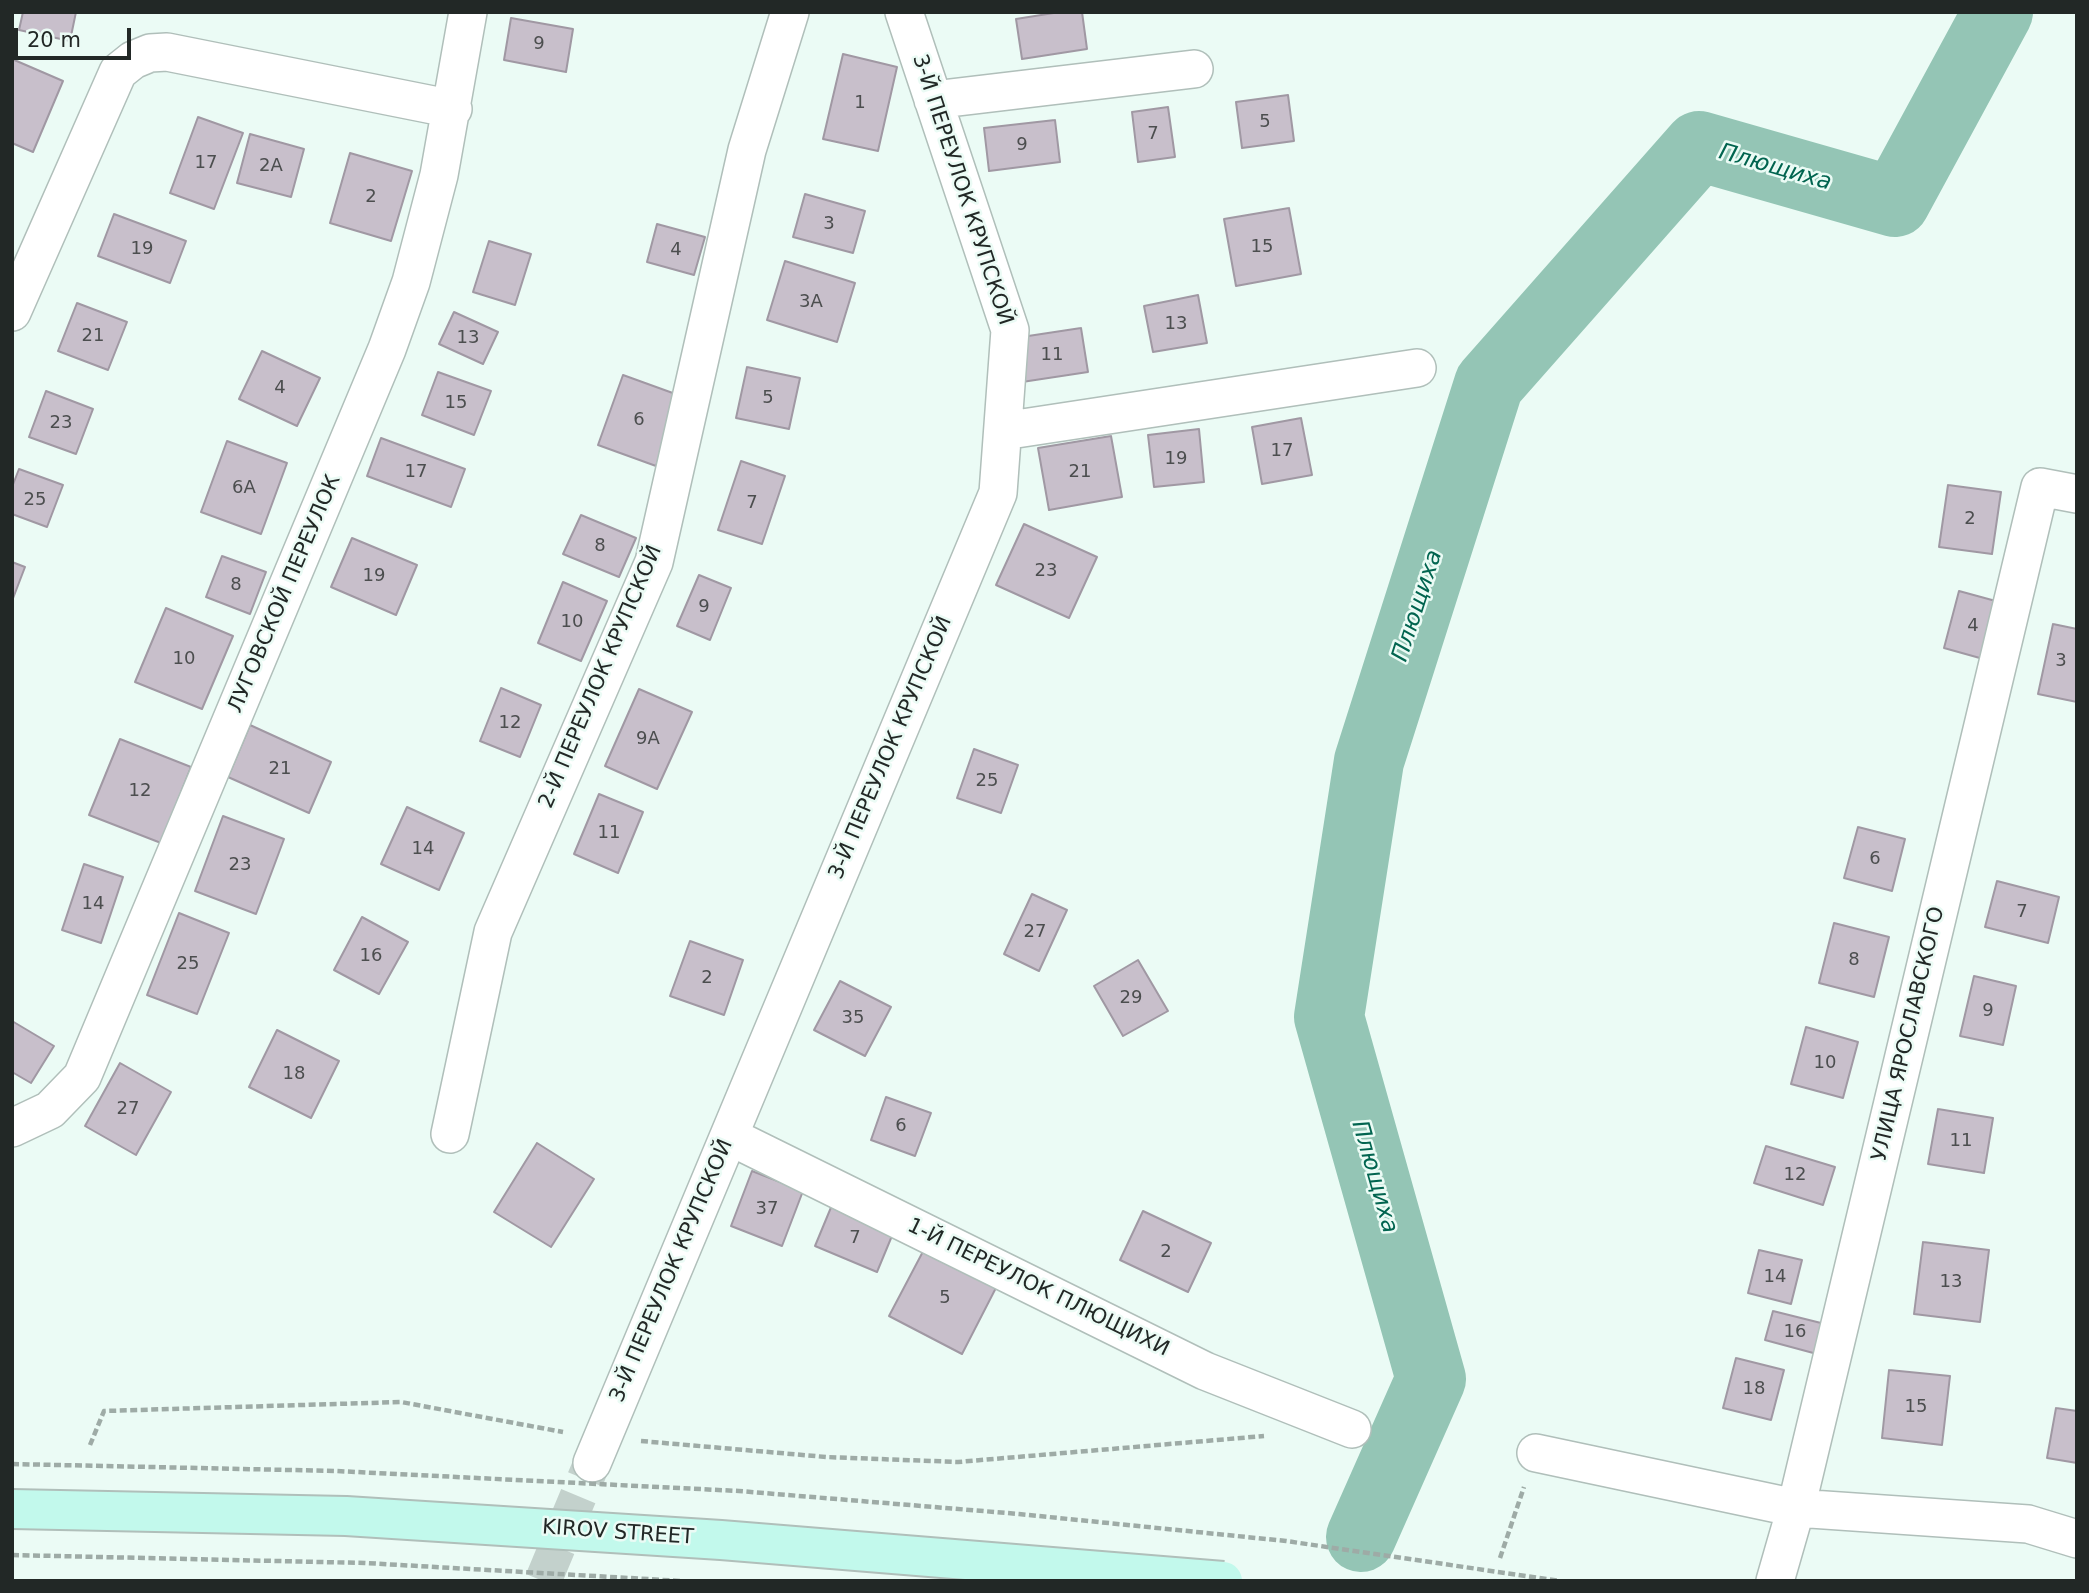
<!DOCTYPE html>
<html>
<head>
<meta charset="utf-8">
<style>
  body { margin:0 }
  #map { position:relative; width:2089px; height:1593px; overflow:hidden; background:#ebfbf5; font-family:"DejaVu Sans",sans-serif }
  canvas { display:block }
  .frame { position:absolute; inset:0; border:14px solid #222826; pointer-events:none }
  .scale { position:absolute; left:14px; top:28px; width:117px; height:32px; box-sizing:border-box; border:4px solid #222826; border-top:0; padding-left:9px; font-size:21px; line-height:24px; white-space:nowrap; color:#222826; -webkit-text-stroke:5px #ebfbf5; paint-order:stroke }
</style>
</head>
<body>
<div id="map">
<canvas width="2089" height="1593"></canvas>
<div class="frame"></div>
<div class="scale">20 m</div>
</div>
<script>
const c = document.querySelector('canvas').getContext('2d');
c.lineJoin = 'round';
function poly(rows) {
  const path = new Path2D();
  for (const r of rows) {
    path.moveTo(r[0], r[1]);
    for (let i = 2; i < r.length; i += 2) path.lineTo(r[i], r[i + 1]);
  }
  return path;
}
function stroke(path, color, width, dash) {
  c.strokeStyle = color;
  c.lineWidth = width;
  c.lineCap = dash ? 'butt' : 'round';
  c.setLineDash(dash || []);
  c.stroke(path);
}
function fillPath(path, color) {
  c.fillStyle = color;
  c.fill(path, 'evenodd');
}
function write(font, color, halo, rows, align = 'center') {
  c.font = font + ' "DejaVu Sans",sans-serif';
  c.lineWidth = 5;
  c.setLineDash([]);
  c.textBaseline = 'middle';
  c.strokeStyle = halo;
  c.fillStyle = color;
  for (const [text, x, y, turn = 0] of rows) {
    c.save();
    c.translate(x, y);
    c.rotate((+turn || 0) * Math.PI / 180);
    c.textAlign = isNaN(turn) ? turn : align;
    if (halo) c.strokeText(text, 0, 0);
    c.fillText(text, 0, 0);
    c.restore();
  }
}
const river = poly([
  [1361,1537,1431,1379,1329,1017,1369,761,1489,384,1699,146,1895,202,1998,12]
]);
const building = poly([
  [23,12,76,12,70,41,19,30,23,12],
  [1060,12,1082,12,1087,49,1022,59,1016,19,1060,12],
  [511,18,573,29,566,72,504,60,511,18],
  [843,54,897,67,878,151,823,139,843,54],
  [12,59,63,81,33,152,12,143,12,59],
  [1288,95,1294,141,1242,148,1236,102,1288,95],
  [1168,107,1175,157,1138,162,1132,112,1168,107],
  [198,117,243,133,214,209,170,193,198,117],
  [1055,120,1060,162,989,171,984,128,1055,120],
  [250,134,304,149,291,197,237,183,250,134],
  [350,153,412,171,391,241,330,223,350,153],
  [805,194,865,211,853,253,793,237,805,194],
  [1289,208,1301,274,1236,286,1224,219,1289,208],
  [114,214,186,241,170,283,98,256,114,214],
  [657,224,705,237,694,275,647,262,657,224],
  [489,241,531,254,515,305,473,292,489,241],
  [785,261,855,283,837,342,767,320,785,261],
  [1198,295,1207,343,1153,352,1144,306,1198,295],
  [77,303,127,322,108,370,58,351,77,303],
  [454,312,498,332,483,364,439,344,454,312],
  [1081,328,1088,372,1022,382,1015,338,1081,328],
  [262,351,320,378,297,426,239,399,262,351],
  [747,367,800,378,789,429,736,418,747,367],
  [438,372,491,391,474,435,422,415,438,372],
  [623,375,681,396,656,466,598,445,623,375],
  [46,391,93,409,76,454,29,437,46,391],
  [1301,418,1312,475,1262,484,1252,427,1301,418],
  [1199,429,1204,482,1154,487,1148,435,1199,429],
  [1111,436,1122,497,1049,510,1038,448,1111,436],
  [381,438,465,469,451,507,367,476,381,438],
  [227,441,287,463,261,534,201,512,227,441],
  [741,461,785,476,762,544,718,530,741,461],
  [19,469,63,485,47,527,12,514,12,487,19,469],
  [1948,485,2001,492,1992,554,1939,547,1948,485],
  [581,515,636,538,619,577,563,554,581,515],
  [1024,524,1097,557,1069,618,996,585,1024,524],
  [352,538,417,565,396,615,331,587,352,538],
  [222,556,266,572,250,614,206,597,222,556],
  [12,562,25,567,12,601,12,562],
  [699,575,731,588,710,640,677,626,699,575],
  [563,582,607,601,581,661,538,643,563,582],
  [1959,591,2003,603,1987,660,1944,648,1959,591],
  [166,608,233,636,202,709,135,682,166,608],
  [2053,624,2077,629,2077,702,2038,694,2053,624],
  [501,688,541,705,520,757,480,741,501,688],
  [639,689,692,712,657,789,605,766,639,689],
  [250,725,331,762,309,813,228,777,250,725],
  [120,739,191,767,161,843,89,815,120,739],
  [974,749,1018,765,1001,813,957,798,974,749],
  [599,794,643,812,618,873,574,854,599,794],
  [407,807,464,833,439,890,381,864,407,807],
  [223,816,284,839,256,914,195,891,223,816],
  [1858,827,1905,839,1892,891,1844,878,1858,827],
  [84,864,123,877,101,943,62,930,84,864],
  [1997,881,2059,897,2048,943,1985,927,1997,881],
  [1032,894,1067,910,1039,971,1004,954,1032,894],
  [179,913,229,933,197,1014,147,995,179,913],
  [362,917,408,942,379,994,334,970,362,917],
  [1834,923,1889,937,1874,997,1819,983,1834,923],
  [690,941,743,960,724,1015,670,996,690,941],
  [1138,960,1168,1011,1123,1036,1094,986,1138,960],
  [1974,976,2016,986,2003,1045,1960,1036,1974,976],
  [840,981,891,1007,865,1056,814,1030,840,981],
  [12,1021,54,1046,31,1083,12,1072,12,1021],
  [1806,1027,1858,1042,1843,1098,1791,1084,1806,1027],
  [277,1030,339,1061,311,1118,249,1087,277,1030],
  [120,1063,171,1092,136,1155,85,1126,120,1063],
  [886,1097,931,1113,915,1156,871,1140,886,1097],
  [1938,1109,1993,1118,1984,1173,1928,1164,1938,1109],
  [537,1143,594,1179,551,1247,494,1212,537,1143],
  [1766,1146,1835,1167,1823,1205,1754,1183,1766,1146],
  [752,1171,803,1191,782,1246,731,1226,752,1171],
  [832,1205,894,1231,877,1272,815,1246,832,1205],
  [1143,1211,1211,1243,1188,1292,1120,1260,1143,1211],
  [928,1242,1000,1280,962,1354,889,1316,928,1242],
  [1923,1242,1989,1250,1980,1322,1914,1314,1923,1242],
  [1759,1250,1802,1260,1791,1304,1748,1293,1759,1250],
  [1773,1311,1825,1324,1817,1354,1765,1340,1773,1311],
  [1736,1358,1784,1370,1771,1420,1723,1408,1736,1358],
  [1889,1370,1950,1376,1942,1445,1882,1438,1889,1370],
  [2056,1408,2077,1411,2077,1463,2047,1458,2056,1408]
]);
const streetTunnel = poly([
  [543,1581,592,1463]
]);
const path = poly([
  [641,1441,826,1457,958,1462,1264,1436],
  [90,1445,104,1411,401,1402,563,1432],
  [1500,1558,1524,1487]
]);
const street = poly([
  [933,100,1194,69],
  [12,312,118,72,133,60,150,53,167,52,453,109],
  [1003,431,1417,368],
  [12,1128,50,1110,82,1077,387,349,411,282,439,175,468,12],
  [450,1134,493,932,654,562,747,150,790,12],
  [729,1136,1205,1371,1352,1429],
  [1536,1453,1796,1508,2028,1524,2077,1539],
  [592,1463,998,493,1010,330,904,12],
  [1775,1581,1796,1508,2040,487,2077,494]
]);
const pathBridge = poly([
  [12,1464,336,1471,739,1491,1019,1514,1286,1541,1560,1581],
  [12,1555,365,1563,682,1581]
]);
const secondaryBridge = poly([
  [12,1509,346,1516,721,1540,1223,1581]
]);
const numberNames = [
  ["9",539,44],
  ["1",860,103],
  ["5",1265,122],
  ["7",1153,134],
  ["9",1022,145],
  ["17",206,163],
  ["2А",271,166],
  ["2",371,197],
  ["3",829,224],
  ["15",1262,247],
  ["19",142,249],
  ["4",676,250],
  ["3А",811,302],
  ["13",1176,324],
  ["21",93,336],
  ["13",468,338],
  ["11",1052,355],
  ["4",280,388],
  ["5",768,398],
  ["15",456,403],
  ["6",639,420],
  ["23",61,423],
  ["17",1282,451],
  ["19",1176,459],
  ["17",416,472],
  ["21",1080,472],
  ["6А",244,488],
  ["25",35,500],
  ["7",752,503],
  ["2",1970,519],
  ["8",600,546],
  ["23",1046,571],
  ["19",374,576],
  ["8",236,585],
  ["9",704,607],
  ["10",572,622],
  ["4",1973,626],
  ["10",184,659],
  ["3",2061,661],
  ["12",510,723],
  ["9А",648,739],
  ["21",280,769],
  ["25",987,781],
  ["12",140,791],
  ["11",609,833],
  ["14",423,849],
  ["6",1875,859],
  ["23",240,865],
  ["14",93,904],
  ["7",2022,912],
  ["27",1035,932],
  ["16",371,956],
  ["8",1854,960],
  ["25",188,964],
  ["2",707,978],
  ["29",1131,998],
  ["9",1988,1011],
  ["35",853,1018],
  ["10",1825,1063],
  ["18",294,1074],
  ["27",128,1109],
  ["6",901,1126],
  ["11",1961,1141],
  ["12",1795,1175],
  ["37",767,1209],
  ["7",855,1238],
  ["2",1166,1252],
  ["14",1775,1277],
  ["13",1951,1282],
  ["5",945,1298],
  ["16",1795,1332],
  ["18",1754,1389],
  ["15",1916,1407]
];
const streetNames = [
  ["3-Й ПЕРЕУЛОК КРУПСКОЙ",962,190,72],
  ["ЛУГОВСКОЙ ПЕРЕУЛОК",285,594,-67],
  ["2-Й ПЕРЕУЛОК КРУПСКОЙ",601,677,-67],
  ["3-Й ПЕРЕУЛОК КРУПСКОЙ",891,748,-67],
  ["УЛИЦА ЯРОСЛАВСКОГО",1909,1034,-77],
  ["3-Й ПЕРЕУЛОК КРУПСКОЙ",672,1271,-67],
  ["1-Й ПЕРЕУЛОК ПЛЮЩИХИ",1038,1288,26],
  ["KIROV STREET",618,1533,4]
];
const waterNames = [
  ["Плющиха",1775,168,16],
  ["Плющиха",1418,606,-72],
  ["Плющиха",1374,1177,74]
];
stroke(river, '#94c5b5', 70);
fillPath(building, '#c8bfcb');
stroke(building, '#a098a3', 2);
stroke(streetTunnel, '#c3d1cc', 37, [37, 18]);
stroke(street, '#b0bfba', 40);
stroke(path, '#9eaba6', 4.5, [7, 3.5]);
stroke(street, '#fff', 37);
stroke(secondaryBridge, '#b0bfba', 42, []);
stroke(pathBridge, '#9eaba6', 4.5, [7, 3.5]);
stroke(secondaryBridge, '#c2f9ec', 38);
write('18px', '#4c4e4f', null, numberNames);
write('21px', '#222826', '#ebfbf5', streetNames);
write('italic 23px', '#01644f', '#ebfbf5', waterNames);
</script>
</body>
</html>
